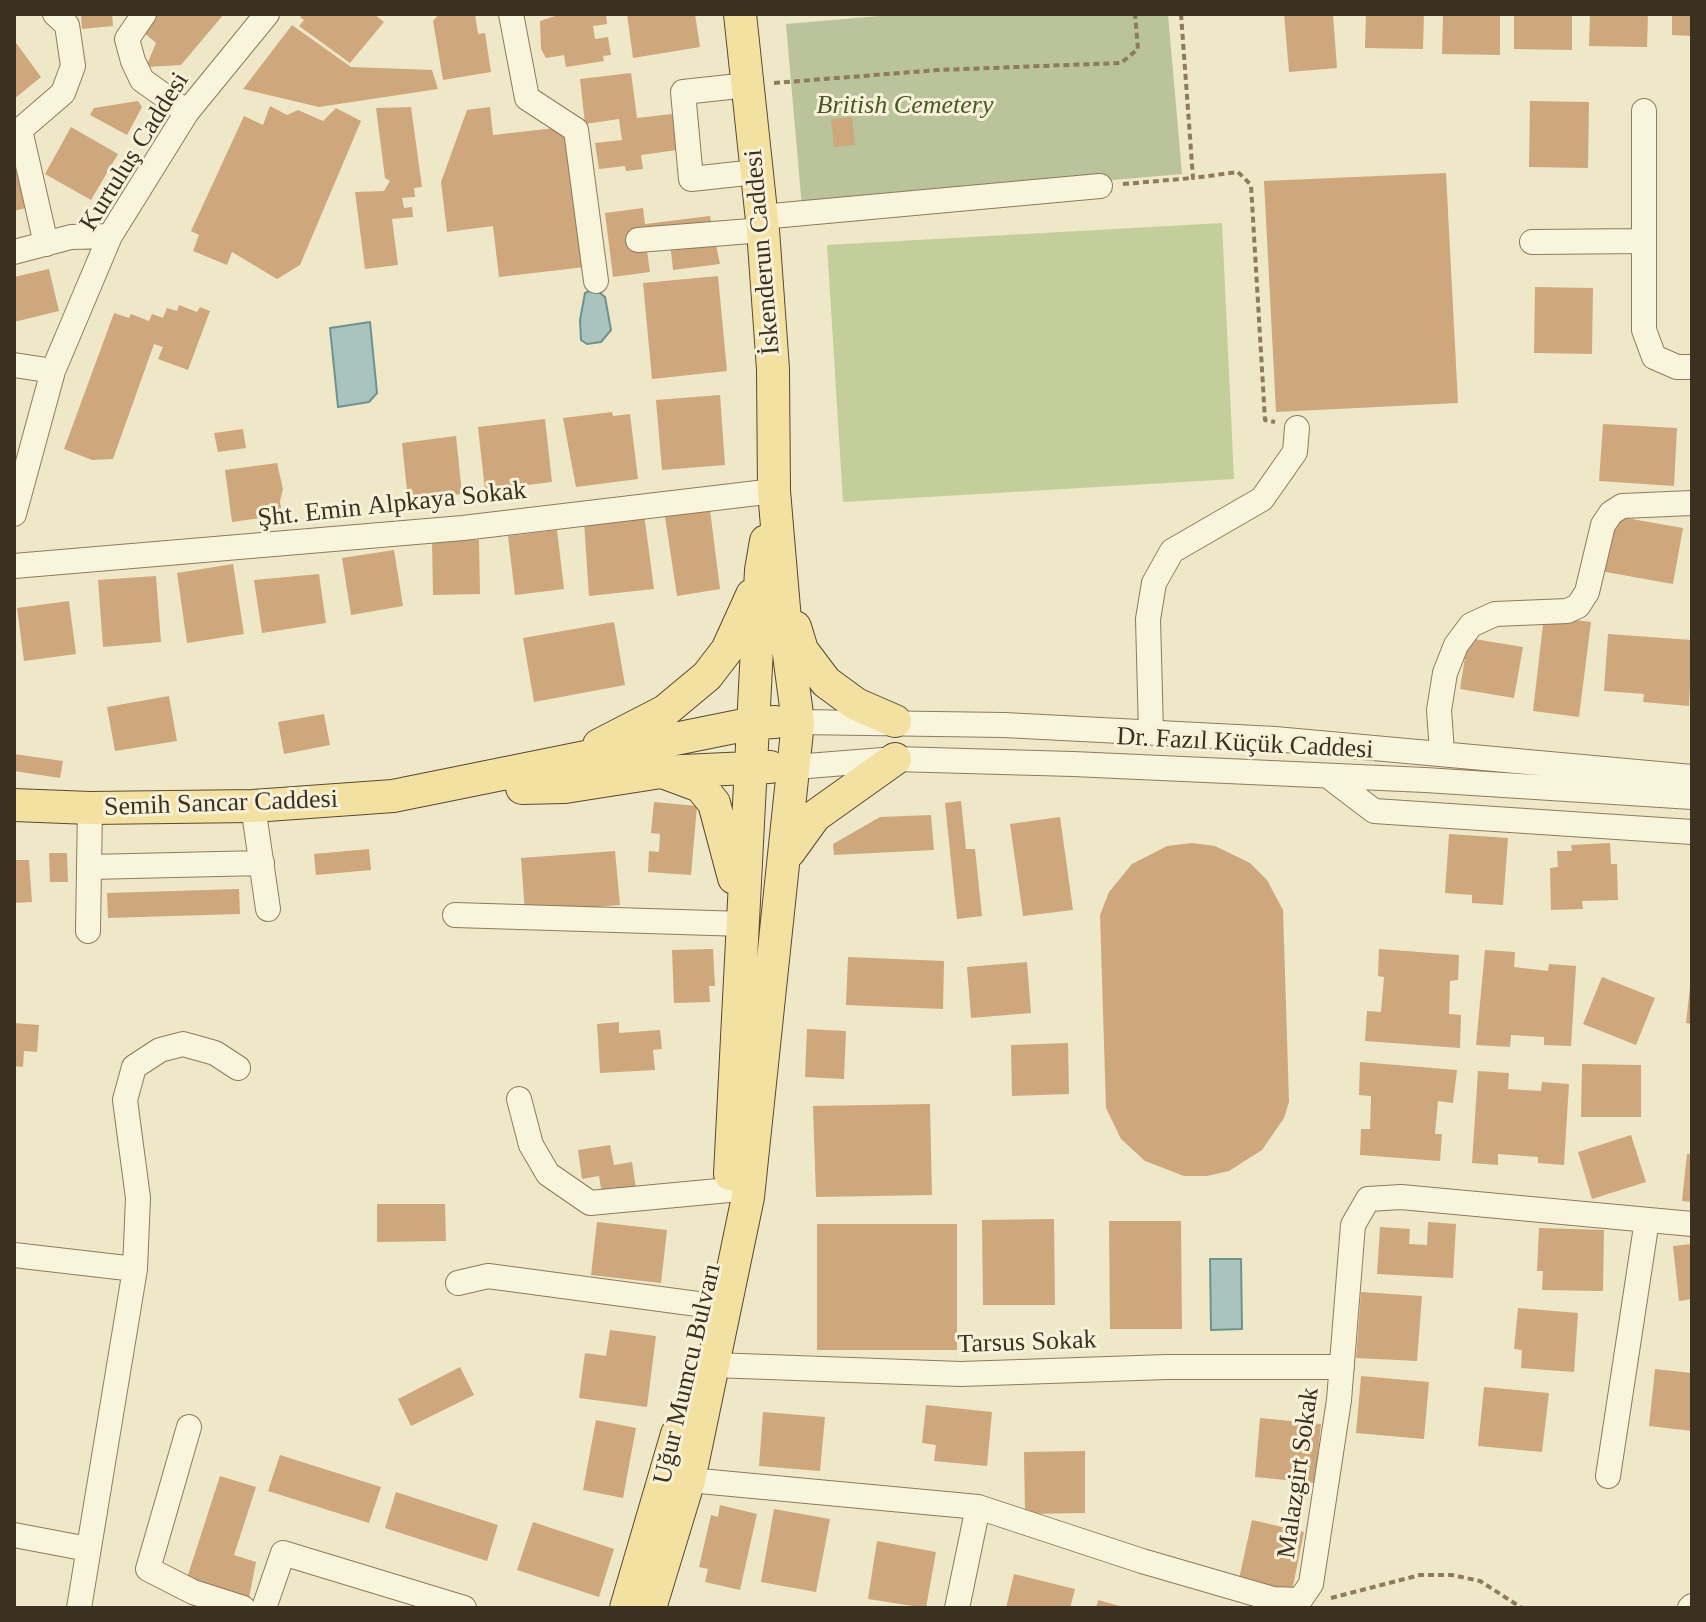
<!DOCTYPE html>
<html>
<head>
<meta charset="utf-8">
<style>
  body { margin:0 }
  #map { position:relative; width:1706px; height:1622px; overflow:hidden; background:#efe8c8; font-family:Georgia,serif }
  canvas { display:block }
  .frame { position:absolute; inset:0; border:16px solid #3c3120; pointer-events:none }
</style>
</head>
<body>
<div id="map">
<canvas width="1706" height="1622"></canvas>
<div class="frame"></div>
</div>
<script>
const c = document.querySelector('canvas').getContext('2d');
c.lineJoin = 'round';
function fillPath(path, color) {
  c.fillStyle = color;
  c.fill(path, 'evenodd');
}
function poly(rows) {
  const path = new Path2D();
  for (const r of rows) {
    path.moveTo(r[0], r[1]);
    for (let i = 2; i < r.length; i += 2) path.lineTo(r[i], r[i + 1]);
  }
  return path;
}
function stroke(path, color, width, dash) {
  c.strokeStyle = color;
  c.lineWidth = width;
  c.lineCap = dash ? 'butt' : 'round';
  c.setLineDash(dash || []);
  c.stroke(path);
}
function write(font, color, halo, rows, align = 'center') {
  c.font = font + ' Georgia,serif';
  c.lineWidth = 6;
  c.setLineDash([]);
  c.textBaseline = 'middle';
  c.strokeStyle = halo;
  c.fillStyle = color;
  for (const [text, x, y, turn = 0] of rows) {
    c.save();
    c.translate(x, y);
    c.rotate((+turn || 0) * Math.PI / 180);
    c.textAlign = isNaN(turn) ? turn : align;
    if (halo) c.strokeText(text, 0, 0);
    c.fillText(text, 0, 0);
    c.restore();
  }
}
const green = poly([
  [1222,223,1234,479,843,502,827,245]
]);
const cemetery = poly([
  [903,14,1168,14,1182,174,802,207,786,24]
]);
const water = poly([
  [595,289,605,297,611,330,601,342,587,344,581,340,580,320,585,293,595,289],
  [370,322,377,393,369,402,338,407,330,328,370,322],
  [1210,1259,1241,1259,1242,1329,1211,1330,1210,1259]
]);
const building = poly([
  [81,14,112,14,113,26,82,29],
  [156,14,224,14,181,65,146,67,156,43,142,31],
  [303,14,374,14,384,22,350,63,299,26,304,20,300,17],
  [439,14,475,14,478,34,485,33,491,72,443,80,433,21],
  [561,14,606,14,607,24,593,26,595,39,608,37,611,55,603,56,604,61,566,67,564,55,546,58,541,49,540,21],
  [627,14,695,14,700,47,633,58],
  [1284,14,1333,14,1337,68,1289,72],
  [1366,14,1424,14,1423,49,1365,48],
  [1443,14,1500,14,1500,55,1442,54],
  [1514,14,1572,14,1572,50,1514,49],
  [1590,14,1648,14,1647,47,1589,46],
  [1672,14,1692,14,1692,36,1672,35],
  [292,25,351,67,432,70,438,89,319,107,243,89],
  [14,40,41,77,14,99],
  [631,73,637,118,672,114,677,150,641,155,643,169,626,171,625,166,599,169,595,143,622,140,619,119,585,124,580,79],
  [138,101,142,107,127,135,90,115,94,108],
  [1530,101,1589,102,1588,168,1529,167],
  [270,106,287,115,298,110,323,121,336,108,361,121,300,265,277,279,232,252,227,265,193,251,199,235,191,231,244,116,263,125],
  [411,107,422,187,414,188,415,197,402,198,404,208,412,207,413,217,392,219,398,265,365,269,355,192,384,191,390,181,385,178,376,108],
  [490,107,493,135,555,128,570,138,585,267,499,277,493,226,447,232,441,182,467,110],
  [852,117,855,145,834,147,831,119],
  [71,127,118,154,91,200,45,174],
  [14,161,26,208,14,211],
  [1446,173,1458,403,1276,412,1264,181],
  [643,208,645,224,710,216,720,264,673,270,670,242,646,244,650,272,613,277,605,213],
  [49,269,59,311,14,322,14,277],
  [718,276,727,371,652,379,643,283],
  [1535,287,1593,288,1592,354,1534,353],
  [179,305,197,312,200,307,210,311,188,370,158,359,163,347,154,344,113,459,92,460,64,449,114,313,129,318,131,314,149,321,152,314,163,318,167,308,177,311],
  [720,395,725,465,662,470,656,400],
  [612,412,613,416,630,414,638,479,576,487,563,418],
  [545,419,552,482,485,490,478,427],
  [1603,424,1677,428,1674,486,1599,481],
  [243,429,246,448,218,452,214,433],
  [456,436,462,494,408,500,402,443],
  [277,463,283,489,280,501,282,515,232,522,225,470],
  [710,510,720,589,677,596,665,517],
  [644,514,654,589,589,596,584,522],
  [1609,515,1683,528,1673,584,1600,571],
  [557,530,564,589,515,595,508,536],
  [432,540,479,540,480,594,433,595],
  [394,550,403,606,351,615,342,558],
  [233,564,244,634,187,643,177,573],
  [319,574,326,623,262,633,254,580],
  [156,576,161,642,103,647,98,580],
  [69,601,76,654,24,661,17,608],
  [1544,616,1591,622,1579,717,1533,711],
  [614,622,625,685,534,702,523,638],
  [1608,634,1692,640,1689,706,1643,702,1644,694,1604,691],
  [1468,638,1523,647,1514,698,1460,689],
  [169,696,177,741,115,751,107,707],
  [324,714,330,745,284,754,278,722],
  [14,754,63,761,60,778,14,771],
  [961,801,966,849,975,849,982,916,957,919,945,803],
  [654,802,697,806,691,875,648,872,649,851,659,852,660,834,651,833],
  [931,815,934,850,834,855,833,844,880,817],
  [1060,817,1073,910,1023,916,1010,824],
  [1449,834,1508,838,1503,905,1472,903,1472,895,1445,893],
  [1192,843,1215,846,1250,863,1267,880,1283,910,1289,1102,1284,1118,1262,1150,1229,1171,1207,1176,1184,1176,1145,1161,1121,1139,1106,1108,1100,915,1109,892,1132,864,1167,846],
  [1610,843,1611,864,1617,864,1618,900,1582,901,1583,909,1551,910,1550,868,1558,867,1557,851,1572,851,1571,845],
  [369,849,371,870,316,875,314,854],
  [615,851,620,905,525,913,521,858],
  [49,853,67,853,68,882,50,882],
  [14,860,29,860,32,902,14,903],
  [239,889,240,914,108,918,107,893],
  [713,949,715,986,709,986,710,1002,674,1003,672,950],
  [1379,949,1459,955,1458,980,1450,981,1449,1014,1461,1015,1460,1048,1365,1041,1367,1011,1381,1012,1384,977,1378,976],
  [1485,950,1515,952,1514,967,1548,971,1549,964,1576,966,1571,1046,1544,1045,1544,1037,1511,1035,1510,1047,1476,1045],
  [848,957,944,961,943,1009,846,1005],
  [1027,962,1031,1013,971,1018,967,967],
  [1602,977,1655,998,1636,1045,1583,1024],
  [1690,987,1692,987,1692,1024,1686,1023],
  [619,1022,619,1033,660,1030,662,1049,653,1050,655,1070,600,1073,597,1024],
  [14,1023,39,1025,37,1052,24,1051,23,1067,14,1066],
  [807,1029,846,1031,844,1079,805,1077],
  [1068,1043,1069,1094,1012,1096,1011,1045],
  [1360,1062,1457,1070,1453,1103,1438,1101,1435,1134,1442,1134,1440,1161,1360,1155,1361,1129,1370,1129,1371,1096,1359,1095],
  [1582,1064,1641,1065,1641,1117,1581,1117],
  [1478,1071,1509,1073,1508,1089,1541,1091,1542,1082,1569,1084,1564,1165,1538,1163,1538,1157,1498,1154,1498,1165,1472,1163],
  [930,1104,932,1195,816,1197,813,1106],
  [1631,1135,1646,1182,1592,1199,1578,1152],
  [610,1145,614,1165,632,1162,636,1189,602,1194,599,1176,582,1179,578,1150],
  [1687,1154,1692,1154,1692,1202,1682,1201],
  [377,1204,445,1204,446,1241,377,1242],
  [1054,1219,1055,1305,983,1305,982,1220],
  [1109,1221,1181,1221,1182,1329,1110,1329],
  [597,1222,667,1230,661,1283,591,1275],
  [1428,1222,1456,1224,1453,1278,1377,1274,1380,1227,1410,1229,1409,1244,1427,1245],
  [817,1224,957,1224,957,1350,817,1350],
  [1539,1228,1604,1230,1603,1291,1542,1290,1543,1271,1537,1271],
  [1692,1244,1692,1299,1679,1301,1673,1246],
  [1361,1292,1422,1296,1417,1361,1356,1358],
  [1518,1308,1578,1313,1574,1372,1521,1368,1522,1350,1514,1349],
  [610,1330,656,1336,647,1407,579,1398,585,1353,606,1356],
  [460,1367,474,1395,411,1426,398,1399],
  [1655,1369,1692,1373,1692,1431,1649,1426],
  [1361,1376,1429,1382,1424,1439,1356,1433],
  [1484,1387,1549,1393,1542,1452,1478,1446],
  [926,1405,992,1412,987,1466,934,1461,936,1445,922,1443],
  [763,1412,825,1417,820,1471,759,1466],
  [1260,1418,1321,1424,1315,1483,1255,1477],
  [596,1420,636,1428,623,1498,583,1490],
  [1085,1451,1085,1513,1025,1514,1024,1452],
  [280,1455,381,1487,369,1523,268,1491],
  [220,1476,256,1487,234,1555,256,1562,249,1598,187,1578],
  [396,1492,498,1525,487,1561,385,1528],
  [720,1505,757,1514,740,1590,705,1582,708,1569,699,1567,711,1515,718,1517],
  [774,1509,830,1519,816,1592,761,1582],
  [1252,1520,1304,1532,1292,1591,1239,1579],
  [533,1522,614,1549,599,1597,517,1570],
  [877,1541,936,1552,926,1608,868,1599],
  [1014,1574,1075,1589,1070,1608,1006,1608],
  [1098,1600,1123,1607,1122,1608,1096,1608]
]);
const path = poly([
  [1181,14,1193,178,1238,172,1251,185,1265,420,1275,422],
  [774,83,938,70,1121,63,1138,49,1135,14],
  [1123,184,1193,178],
  [1331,1598,1420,1575,1452,1575,1480,1581,1522,1608]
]);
const minor = poly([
  [144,14,127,39,133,61,142,80,187,112],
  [511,14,527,98,576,130,596,281],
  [748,85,683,92,691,179,756,172],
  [1644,111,1644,330,1654,357,1677,367,1692,367],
  [761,217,1100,186],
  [638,240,763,230],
  [1532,242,1644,241],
  [46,244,20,130,63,93,73,66,67,25,55,14],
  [14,252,71,237,110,236],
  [14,365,53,371],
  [14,514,53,371,110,236,187,112,267,14],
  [14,566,463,528,774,491],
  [798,722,1004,725,1275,739,1692,777],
  [1151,732,1148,619,1154,583,1172,551,1262,499,1295,452,1297,428],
  [1442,752,1439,710,1445,673,1456,645,1471,625,1495,614,1567,611,1578,606,1587,592,1603,525,1611,513,1622,506,1692,503],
  [795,767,895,759,1073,764,1425,780,1692,797],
  [1328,776,1374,811,1692,832],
  [253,806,268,909],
  [89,867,262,863],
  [455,915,744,924],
  [88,931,90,808],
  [519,1099,531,1145,548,1174,590,1203,729,1190],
  [14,1255,135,1269],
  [458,1283,488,1276,705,1305],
  [713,1365,961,1374,1167,1367,1342,1367],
  [189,1427,148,1569,193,1592,243,1608],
  [1608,1476,1647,1220],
  [689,1480,978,1507,1142,1561,1273,1599,1300,1600,1311,1584,1339,1400,1353,1225,1368,1199,1401,1197,1692,1224],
  [14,1535,88,1549],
  [79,1608,135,1269,138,1198,125,1100,134,1067,160,1050,183,1044,215,1053,238,1068],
  [264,1608,283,1553,464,1608],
  [957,1608,978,1507],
  [1690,1608,1692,1606]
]);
const major = poly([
  [795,627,802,650,826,682,856,704,895,721],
  [599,745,665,711,707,676,727,650,752,595],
  [665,773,700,786,714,803,734,878],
  [522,788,565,787,661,772,770,767],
  [14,805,90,808,253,806,393,796,754,723,775,722],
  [789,852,815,816,895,759],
  [730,1174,761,570,766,541],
  [626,1608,677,1434],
  [650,1608,689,1480,748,1197,798,722,786,632,774,491,773,369,763,230,740,14]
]);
const parkNames = [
  ["British Cemetery",905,106]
];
const streetNames = [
  ["Kurtuluş Caddesi",135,152,-58],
  ["İskenderun Caddesi",763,252,-95],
  ["Şht. Emin Alpkaya Sokak",392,505,-6],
  ["Dr. Fazıl Küçük Caddesi",1245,744,3],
  ["Semih Sancar Caddesi",221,804,-2],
  ["Tarsus Sokak",1027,1343,-2],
  ["Uğur Mumcu Bulvarı",688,1374,-77],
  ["Malazgirt Sokak",1299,1473,-82]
];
fillPath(green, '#c3ce9b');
fillPath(cemetery, '#bac39a');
fillPath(water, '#a9c3be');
stroke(water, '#6f928d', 2);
fillPath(building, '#cea77d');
stroke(minor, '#8c7b5c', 26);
stroke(major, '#5a4830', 34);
stroke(path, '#8c7b5c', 4, [6, 4]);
stroke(minor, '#f9f4dc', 24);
stroke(major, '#f2e1a0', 32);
write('italic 26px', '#475926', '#f6f1d8', parkNames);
write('26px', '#3c3120', '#f6f1d8', streetNames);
</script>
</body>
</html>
